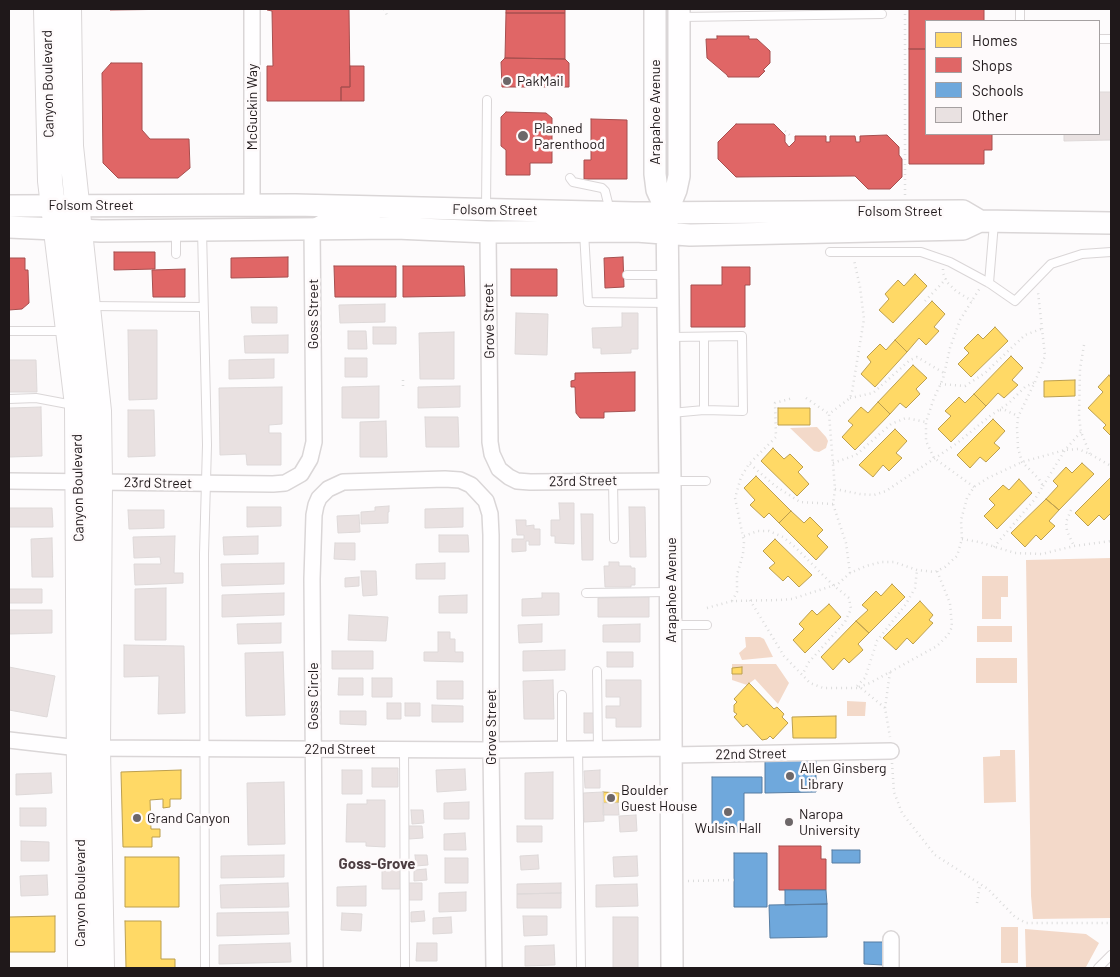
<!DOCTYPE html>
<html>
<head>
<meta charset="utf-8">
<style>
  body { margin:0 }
  #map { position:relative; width:1120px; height:977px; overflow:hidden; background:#fdfbfc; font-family:Barlow,sans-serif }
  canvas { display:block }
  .frame { position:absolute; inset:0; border:10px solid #1f181a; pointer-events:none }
  .legend { position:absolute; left:925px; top:20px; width:175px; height:115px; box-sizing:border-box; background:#fefafb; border:1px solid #a5a0a1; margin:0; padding:6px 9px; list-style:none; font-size:15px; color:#1f181a }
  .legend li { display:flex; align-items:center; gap:10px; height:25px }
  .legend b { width:25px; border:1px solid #a5a0a1 }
</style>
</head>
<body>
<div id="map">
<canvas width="1120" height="977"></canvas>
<div class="frame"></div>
<ul class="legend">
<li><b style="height:14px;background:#ffd966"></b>Homes</li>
<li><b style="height:14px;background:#e06666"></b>Shops</li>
<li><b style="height:14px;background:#6fa8dc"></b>Schools</li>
<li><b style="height:14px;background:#e9e1e1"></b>Other</li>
</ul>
</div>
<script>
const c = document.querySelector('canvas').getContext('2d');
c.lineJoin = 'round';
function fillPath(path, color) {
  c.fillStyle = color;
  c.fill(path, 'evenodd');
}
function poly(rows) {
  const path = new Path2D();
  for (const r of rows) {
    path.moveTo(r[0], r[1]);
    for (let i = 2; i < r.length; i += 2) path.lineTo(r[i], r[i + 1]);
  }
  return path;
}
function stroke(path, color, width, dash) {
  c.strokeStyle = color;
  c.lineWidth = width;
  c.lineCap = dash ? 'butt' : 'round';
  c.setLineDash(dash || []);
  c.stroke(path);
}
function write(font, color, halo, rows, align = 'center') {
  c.font = font + ' Barlow,sans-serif';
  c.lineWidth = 5;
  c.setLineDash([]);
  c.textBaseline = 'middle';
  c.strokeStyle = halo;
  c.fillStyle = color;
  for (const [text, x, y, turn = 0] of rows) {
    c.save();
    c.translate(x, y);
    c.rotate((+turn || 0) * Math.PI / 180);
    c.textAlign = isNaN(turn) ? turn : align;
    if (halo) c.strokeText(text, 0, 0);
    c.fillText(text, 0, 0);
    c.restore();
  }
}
const green = poly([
  [817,427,826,437,828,441,826,448,819,452,814,451,790,428],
  [1111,558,1111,918,1033,919,1031,896,1026,560],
  [982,576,1008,576,1008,597,1001,597,1001,619,982,619],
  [977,626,1012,626,1012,642,977,642],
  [745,637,760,637,764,639,773,657,742,660,739,653,746,647],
  [976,658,1017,658,1017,683,976,683],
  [732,664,776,664,789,683,778,704,755,679,747,685,732,680],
  [847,701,866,702,865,716,847,716],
  [1000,750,1015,750,1016,802,984,803,983,757,1000,756],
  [1018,927,1018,963,1001,963,1001,927],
  [1025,929,1086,934,1099,943,1086,967,1026,967]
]);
const homes = poly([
  [915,274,927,286,893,323,879,310,889,299,885,294,898,280,904,286,915,274],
  [932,301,945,314,934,327,939,331,926,345,919,338,907,352,895,340,932,301],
  [995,327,1008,341,971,377,958,364,969,353,964,348,978,334,983,339,995,327],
  [895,340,907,352,875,387,861,374,871,362,867,357,880,344,886,350,895,340],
  [1011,356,1023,368,1012,380,1018,385,1004,398,998,393,986,406,974,394,1011,356],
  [913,365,927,378,916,389,920,394,906,408,900,403,890,414,878,402,913,365],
  [1109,375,1111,378,1111,436,1103,428,1106,425,1088,408,1103,392,1098,387,1109,375],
  [1075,380,1075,396,1044,397,1044,381,1075,380],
  [974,394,986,406,951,442,938,429,951,416,945,411,959,397,965,403,974,394],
  [878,402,890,414,855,450,842,437,853,425,848,421,861,407,868,413,878,402],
  [778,408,810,408,810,425,778,425,778,408],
  [993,419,1005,431,994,443,1000,448,986,462,980,457,970,468,957,455,993,419],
  [895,429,907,441,896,453,902,458,889,471,883,465,873,477,859,465,895,429],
  [773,448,784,459,790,454,803,467,798,472,809,484,797,496,761,461,773,448],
  [1082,463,1094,474,1059,510,1046,499,1058,486,1053,481,1066,467,1072,473,1082,463],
  [756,476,791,511,779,523,769,513,764,518,750,505,755,500,744,488,756,476],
  [1111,477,1111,513,1104,520,1099,515,1088,526,1075,513,1111,477],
  [1019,479,1032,493,997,529,984,516,995,505,989,499,1003,485,1009,490,1019,479],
  [1046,499,1059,510,1049,521,1055,526,1041,540,1036,535,1025,547,1011,533,1046,499],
  [791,511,804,523,810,517,823,530,817,536,828,547,816,560,779,523,791,511],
  [775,539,812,575,799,587,788,576,783,581,769,568,775,563,763,551,775,539],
  [892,584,905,597,869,633,856,621,868,610,862,605,876,591,881,596,892,584],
  [920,601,933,615,929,620,933,623,913,644,907,638,896,650,883,638,920,601],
  [829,604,841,617,805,653,793,640,804,629,799,624,812,610,817,615,829,604],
  [856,621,869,633,858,644,863,650,849,663,844,658,833,670,821,657,856,621],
  [742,667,742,674,732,674,732,668,742,667],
  [749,683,774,709,777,707,784,714,782,717,788,723,773,739,770,736,767,739,762,740,747,724,743,727,734,717,737,714,734,712,734,705,737,702,734,699,749,683],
  [836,716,836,738,793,738,792,717,836,716],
  [181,770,181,799,170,799,170,807,163,808,163,799,150,800,151,829,160,829,160,837,152,837,152,847,123,847,121,772,181,770],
  [603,792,619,793,618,803,603,803,603,792],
  [125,857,179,857,179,907,125,907,125,857],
  [55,916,55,952,9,952,9,917,55,916],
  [125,921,161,921,161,959,175,959,175,968,126,968,125,921]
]);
const shops = poly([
  [109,9,187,9,110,10,109,9],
  [267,9,349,9,350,87,341,87,341,101,267,101,267,66,273,66,272,11,267,10,267,9],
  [506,9,565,9,565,13,506,13,506,9],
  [909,9,984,9,984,21,926,21,926,49,909,49,909,9],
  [506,13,565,13,565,59,505,58,506,13],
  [717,36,749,36,749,39,757,39,770,51,770,63,763,70,765,71,759,77,728,77,727,75,707,58,706,39,717,39,717,36],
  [909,49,926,49,926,134,992,134,992,150,984,150,984,164,909,164,909,49],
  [505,58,565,59,569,63,569,87,502,87,501,62,505,58],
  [111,63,142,63,142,130,150,139,189,139,190,168,178,178,118,178,103,163,102,73,111,63],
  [350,66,364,66,364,101,341,101,341,87,350,87,350,66],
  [506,112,546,113,552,118,552,163,530,163,530,175,506,175,506,150,501,146,501,117,506,112],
  [591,119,627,120,627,179,584,179,584,160,591,160,591,119],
  [736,124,774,124,785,135,785,142,789,147,795,141,795,136,826,136,826,142,830,142,830,136,855,136,856,142,860,142,860,136,887,135,899,147,899,155,902,159,902,177,890,189,868,189,855,176,736,177,718,159,718,142,736,124],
  [114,252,155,252,155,269,114,270,114,252],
  [288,257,288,277,231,278,231,258,288,257],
  [623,257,624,287,605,288,604,258,623,257],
  [9,258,25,258,25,270,28,270,29,303,22,309,9,310,9,258],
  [334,266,396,266,396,297,335,297,334,266],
  [403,266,464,266,465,296,403,297,403,266],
  [722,267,750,267,750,285,745,285,745,327,691,327,691,285,722,285,722,267],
  [185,269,185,297,153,297,152,270,185,269],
  [511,269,557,269,557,296,511,296,511,269],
  [635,372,635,411,604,412,604,418,580,418,576,413,575,387,571,387,571,381,575,380,575,373,635,372],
  [779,846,821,846,821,859,826,859,826,890,779,890,779,846]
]);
const schools = poly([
  [765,759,816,759,816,792,765,793,765,759],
  [712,777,762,777,762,793,744,793,744,832,712,832,712,777],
  [832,850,860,850,860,863,832,863,832,850],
  [734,853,767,853,767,907,734,907,734,853],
  [785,890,826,890,827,904,785,905,785,890],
  [827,904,827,937,770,938,769,905,827,904],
  [864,942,883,942,883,965,864,964,864,942]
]);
const building = poly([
  [1099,92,1111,92,1111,140,1064,141,1064,134,1099,134,1099,92],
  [385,304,385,322,340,323,339,305,385,304],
  [251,307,277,307,277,323,252,323,251,307],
  [516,313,548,314,547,355,515,354,516,313],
  [622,313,638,313,638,349,631,349,631,353,601,354,601,348,593,348,592,328,622,327,622,313],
  [373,327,396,327,396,344,373,344,373,327],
  [128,330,157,330,157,399,129,400,128,330],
  [348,331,366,331,367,349,348,349,348,331],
  [454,332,454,379,420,379,419,333,454,332],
  [288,335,288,353,245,353,244,336,288,335],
  [345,358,367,358,367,377,345,377,345,358],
  [274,359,274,378,229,379,229,360,274,359],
  [9,360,36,360,37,392,9,392,9,360],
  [379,386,379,418,342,418,342,387,379,386],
  [460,386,460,407,418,408,418,387,460,386],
  [282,387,282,424,269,425,269,433,281,433,281,465,247,465,246,454,220,455,219,388,282,387],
  [41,407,42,456,9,457,9,408,41,407],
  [128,410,154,410,155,456,128,457,128,410],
  [425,417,458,417,459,447,426,447,425,417],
  [386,421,387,457,360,457,360,422,386,421],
  [559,503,574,503,574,544,555,543,555,536,551,536,551,520,560,520,559,503],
  [389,506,389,512,388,512,388,523,361,524,361,512,375,511,375,507,389,506],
  [247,507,281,507,281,526,247,527,247,507],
  [629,507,645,507,646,557,630,557,629,507],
  [9,508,52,508,53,527,9,527,9,508],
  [463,508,463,527,425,528,425,509,463,508],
  [128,510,164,510,164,528,129,529,128,510],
  [581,514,593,514,593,560,582,560,581,514],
  [359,515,360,532,338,533,337,516,359,515],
  [516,520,526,520,526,526,534,525,534,529,540,529,540,545,529,545,529,541,526,541,526,551,512,552,512,539,524,539,524,535,517,535,516,520],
  [439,535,468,535,469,552,439,552,439,535],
  [175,536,174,573,183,573,183,583,135,585,134,564,161,564,160,557,134,558,133,537,175,536],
  [258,536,258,554,224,555,223,537,258,536],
  [52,538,53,577,32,577,31,539,52,538],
  [335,543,355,543,355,560,334,559,335,543],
  [609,562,619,562,619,566,631,566,631,568,635,568,635,585,631,585,631,587,605,587,604,566,609,566,609,562],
  [284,563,284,584,222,586,221,564,284,563],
  [445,563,445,579,416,579,416,564,445,563],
  [361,571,376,571,377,595,363,596,361,571],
  [359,577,359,586,345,587,345,578,359,577],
  [166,588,166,640,135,640,135,589,166,588],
  [9,589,42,589,42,603,9,603,9,589],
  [284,593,284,615,222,617,222,595,284,593],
  [542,593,559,593,559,615,522,616,522,599,542,598,542,593],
  [467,595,467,613,439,613,439,596,467,595],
  [649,597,649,617,598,617,598,598,649,597],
  [9,610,52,610,52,633,9,634,9,610],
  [349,615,388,617,386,641,348,640,349,615],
  [281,623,281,643,238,644,237,624,281,623],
  [542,624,542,642,519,643,518,625,542,624],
  [640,624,640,642,603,642,603,625,640,624],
  [438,632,450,632,450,639,455,639,455,652,463,652,463,662,424,661,424,652,438,652,438,632],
  [124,645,184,646,185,713,158,714,159,676,124,677,124,645],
  [565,650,565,670,523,671,523,651,565,650],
  [332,651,373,651,373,669,332,669,332,651],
  [283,652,285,715,246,716,245,653,283,652],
  [607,652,633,652,633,667,607,667,607,652],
  [9,667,55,676,47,717,9,710,9,667],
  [339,678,363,678,363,695,338,695,339,678],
  [372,678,392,678,392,697,372,697,372,678],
  [553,680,554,719,524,719,523,681,553,680],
  [606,680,641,680,641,727,616,727,616,718,606,718,606,706,620,706,620,697,606,697,606,680],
  [437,681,463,681,463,699,437,699,437,681],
  [387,703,401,703,401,719,387,719,387,703],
  [405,703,420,703,420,716,405,716,405,703],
  [432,705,463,706,463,722,432,722,432,705],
  [340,711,366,711,366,725,340,724,340,711],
  [584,713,595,713,595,733,584,733,584,713],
  [372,768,398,768,398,787,372,787,372,768],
  [465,769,466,790,437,792,436,770,465,769],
  [342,770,362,770,362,794,342,794,342,770],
  [600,770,600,788,585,788,584,771,600,770],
  [553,772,553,819,525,819,525,773,553,772],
  [51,773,52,793,16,795,16,774,51,773],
  [284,782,285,844,248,845,247,783,284,782],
  [603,792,604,821,584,822,583,793,603,792],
  [367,800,385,800,385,847,366,846,366,842,346,842,347,804,367,804,367,800],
  [469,802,469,819,444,819,444,803,469,802],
  [603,803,618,803,619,815,603,815,603,803],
  [20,808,46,808,46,826,20,826,20,808],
  [411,810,423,810,424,823,412,824,411,810],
  [636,815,637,831,620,832,619,816,636,815],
  [409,826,422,826,423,838,409,839,409,826],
  [517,826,542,826,542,842,517,842,517,826],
  [465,833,466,850,444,850,444,834,465,833],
  [21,841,49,842,49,861,21,861,21,841],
  [284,855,284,877,221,878,221,856,284,855],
  [415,855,427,855,428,865,416,866,415,855],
  [538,855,539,869,521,870,520,856,538,855],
  [637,856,638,876,614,877,613,857,637,856],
  [445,858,468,858,468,883,445,883,445,858],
  [382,869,400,869,400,889,382,889,382,869],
  [426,869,427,880,414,881,414,870,426,869],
  [47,875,48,895,21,896,20,876,47,875],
  [288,883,289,907,221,908,220,885,288,883],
  [408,883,422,883,422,900,408,900,408,883],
  [561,883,561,893,517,894,517,884,561,883],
  [637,884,638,906,596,907,596,885,637,884],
  [366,886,366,906,337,906,337,887,366,886],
  [466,892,466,911,439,912,439,893,466,892],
  [561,893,561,908,517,908,517,894,561,893],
  [424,911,425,921,411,922,411,912,424,911],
  [288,912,289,934,217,936,217,913,288,912],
  [342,913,362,914,361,931,341,930,342,913],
  [523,916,547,916,547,935,524,936,523,916],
  [451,917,452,933,433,934,433,918,451,917],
  [613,917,638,917,638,968,613,968,613,917],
  [290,943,291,962,219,964,219,945,290,943],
  [417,943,437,943,437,961,416,961,417,943],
  [554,945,555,965,525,966,525,946,554,945]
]);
const path = poly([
  [384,9,388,17],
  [785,131,791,136],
  [905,195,905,9],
  [943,269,943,273,947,282,956,291,972,301],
  [925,301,946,279],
  [1084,345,1080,369,1079,417,1081,432,1090,454],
  [403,380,403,386],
  [940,384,965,386,985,373,1025,335,1041,329],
  [806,398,829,414],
  [850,398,873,393,910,360,917,357,944,373],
  [1000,410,1005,410,1018,416],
  [833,463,856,455,891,424,906,418,926,422],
  [750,464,774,485,800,502,833,504],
  [1043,486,1065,450,1081,432],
  [974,487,934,458,926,441,926,422,934,398,943,379,950,348,960,320,980,288],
  [835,489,860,494,874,495,886,491,956,444,990,416,1009,403,1025,387,1035,382],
  [1071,510,1066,522,1067,531,1074,546],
  [744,536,758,531,769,531,783,537,796,548,833,585,849,598,851,609,845,622,809,662,802,675],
  [962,539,979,542,1015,553,1042,554,1074,546,1111,541],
  [994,547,1035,499,1043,486,1039,479,1022,462,1018,448,1017,428,1018,417,1035,382,1045,356,1038,292],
  [850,573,846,543,833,504,835,489,829,414,850,398,852,392,864,319,860,287,854,260],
  [750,600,784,656,810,683,823,688,861,688,885,708,890,737],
  [732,601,737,592,737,575,743,554,744,542,735,498,741,477,749,464,776,437,775,403,793,398],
  [707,608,732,601,780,600,792,599,838,584,850,573,866,566,881,562,894,562,917,570,935,572,945,567,957,556,962,539,961,520,967,498,974,487,988,478,1022,462,1065,450,1078,449,1090,454,1111,466],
  [857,686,865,678,877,641,906,604,915,588,917,570],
  [859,687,870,683,937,646,948,635,952,627,950,603,937,571],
  [885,708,890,672],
  [892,763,894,792,902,813,935,855,988,889,1015,917,1026,923,1111,923],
  [688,881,734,880],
  [977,903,980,884]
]);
const lane = poly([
  [1020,9,1020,21],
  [681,17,882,14],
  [1099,39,1111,39],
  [570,178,573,182,602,188,605,191,610,211],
  [486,209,487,100],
  [202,230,207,445,204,554,205,968],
  [176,231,176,254],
  [584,232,588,302,666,303],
  [830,252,921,252,950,262,989,283,1015,301,1051,264,1082,254,1111,252],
  [627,275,666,275],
  [989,283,994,223],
  [90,306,203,307],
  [9,331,64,331],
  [671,337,742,336,743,411,704,410,671,413],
  [704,337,704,410],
  [9,399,36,398,73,405],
  [613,481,614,539],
  [672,481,706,481],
  [586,593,669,592],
  [673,625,707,625],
  [597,671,598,749],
  [562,695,562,749],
  [404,749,405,968],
  [578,749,581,968],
  [1098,968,1111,955]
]);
const street = poly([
  [252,9,252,205],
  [488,232,490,442,492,454,499,469,509,477,517,481,530,482,670,481],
  [9,481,273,484,285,483,301,474,310,459,314,442,312,228,328,219,366,217,381,208],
  [9,740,79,748,491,750,671,748],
  [672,755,891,751],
  [315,968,312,579,314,515,316,505,319,498,328,489,343,482,445,479,460,480,471,485,486,501,490,514,491,535,491,750,494,968],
  [891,968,891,939]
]);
const secondary = poly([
  [655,9,655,174,657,190,667,212],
  [9,206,295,205,634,213,963,211,980,221],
  [9,227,101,231,396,228,488,232,636,231,690,235,963,229,980,221,1111,223],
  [672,968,670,481,667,212,676,190,679,176,679,9]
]);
const primary = poly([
  [46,9,50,181,77,405,80,968],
  [69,9,71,146,99,411,100,482,98,748,102,968]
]);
const markers = [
  [507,81,5,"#6d6769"],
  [523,136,6,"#6d6769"],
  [790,776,5,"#6d6769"],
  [611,798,5,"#6d6769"],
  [728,812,5,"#6d6769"],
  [137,818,5,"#6d6769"],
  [789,822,5,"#6d6769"]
];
const poiNames = [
  ["PakMail",517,81],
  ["Planned",534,128],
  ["Parenthood",534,144],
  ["Allen Ginsberg",800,768],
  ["Library",800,784],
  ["Boulder",621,790],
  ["Guest House",621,806],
  ["Naropa",799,814],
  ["University",799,830],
  ["Grand Canyon",147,818],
  ["Wulsin Hall",728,828,"center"]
];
const streetNames = [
  ["Canyon Boulevard",48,84,-91],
  ["McGuckin Way",252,107,-90],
  ["Arapahoe Avenue",655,112,-90],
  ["Folsom Street",91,205],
  ["Folsom Street",495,210,1],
  ["Folsom Street",900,211],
  ["Goss Street",313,314,-90],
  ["Grove Street",489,321,-91],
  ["23rd Street",583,481,-1],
  ["23rd Street",158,483,1],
  ["Canyon Boulevard",78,488,-91],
  ["Arapahoe Avenue",671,590,-90],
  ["Goss Circle",313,696,-90],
  ["Grove Street",491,727,-90],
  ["22nd Street",340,749],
  ["22nd Street",751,754,-1],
  ["Canyon Boulevard",80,893,-90]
];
const neighbourhoodNames = [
  ["Goss-Grove",377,864]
];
fillPath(green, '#f3d9c9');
fillPath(homes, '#ffd966');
stroke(homes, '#bc9f4f', 1);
fillPath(shops, '#e06666');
stroke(shops, '#a64f4f', 1);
fillPath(schools, '#6fa8dc');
stroke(schools, '#577da2', 1);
fillPath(building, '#e9e1e1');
stroke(building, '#ded9d9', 1);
stroke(lane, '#dad6d7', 10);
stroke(street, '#dad6d7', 18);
stroke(secondary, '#dad6d7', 24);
stroke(primary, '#dad6d7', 26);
stroke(path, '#dcdcdc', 2.5, [1, 4]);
stroke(lane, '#fffeff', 8);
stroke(street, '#fffeff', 15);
stroke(secondary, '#fffeff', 21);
stroke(primary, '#fffeff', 24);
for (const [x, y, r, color] of markers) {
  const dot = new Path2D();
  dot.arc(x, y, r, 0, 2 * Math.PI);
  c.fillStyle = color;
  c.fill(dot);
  stroke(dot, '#fefafb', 2);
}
write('14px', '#1f181a', '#fefafb', poiNames, 'left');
write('14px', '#1f181a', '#fefafb', streetNames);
write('bold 15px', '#4d3e42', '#fefafb', neighbourhoodNames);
</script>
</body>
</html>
